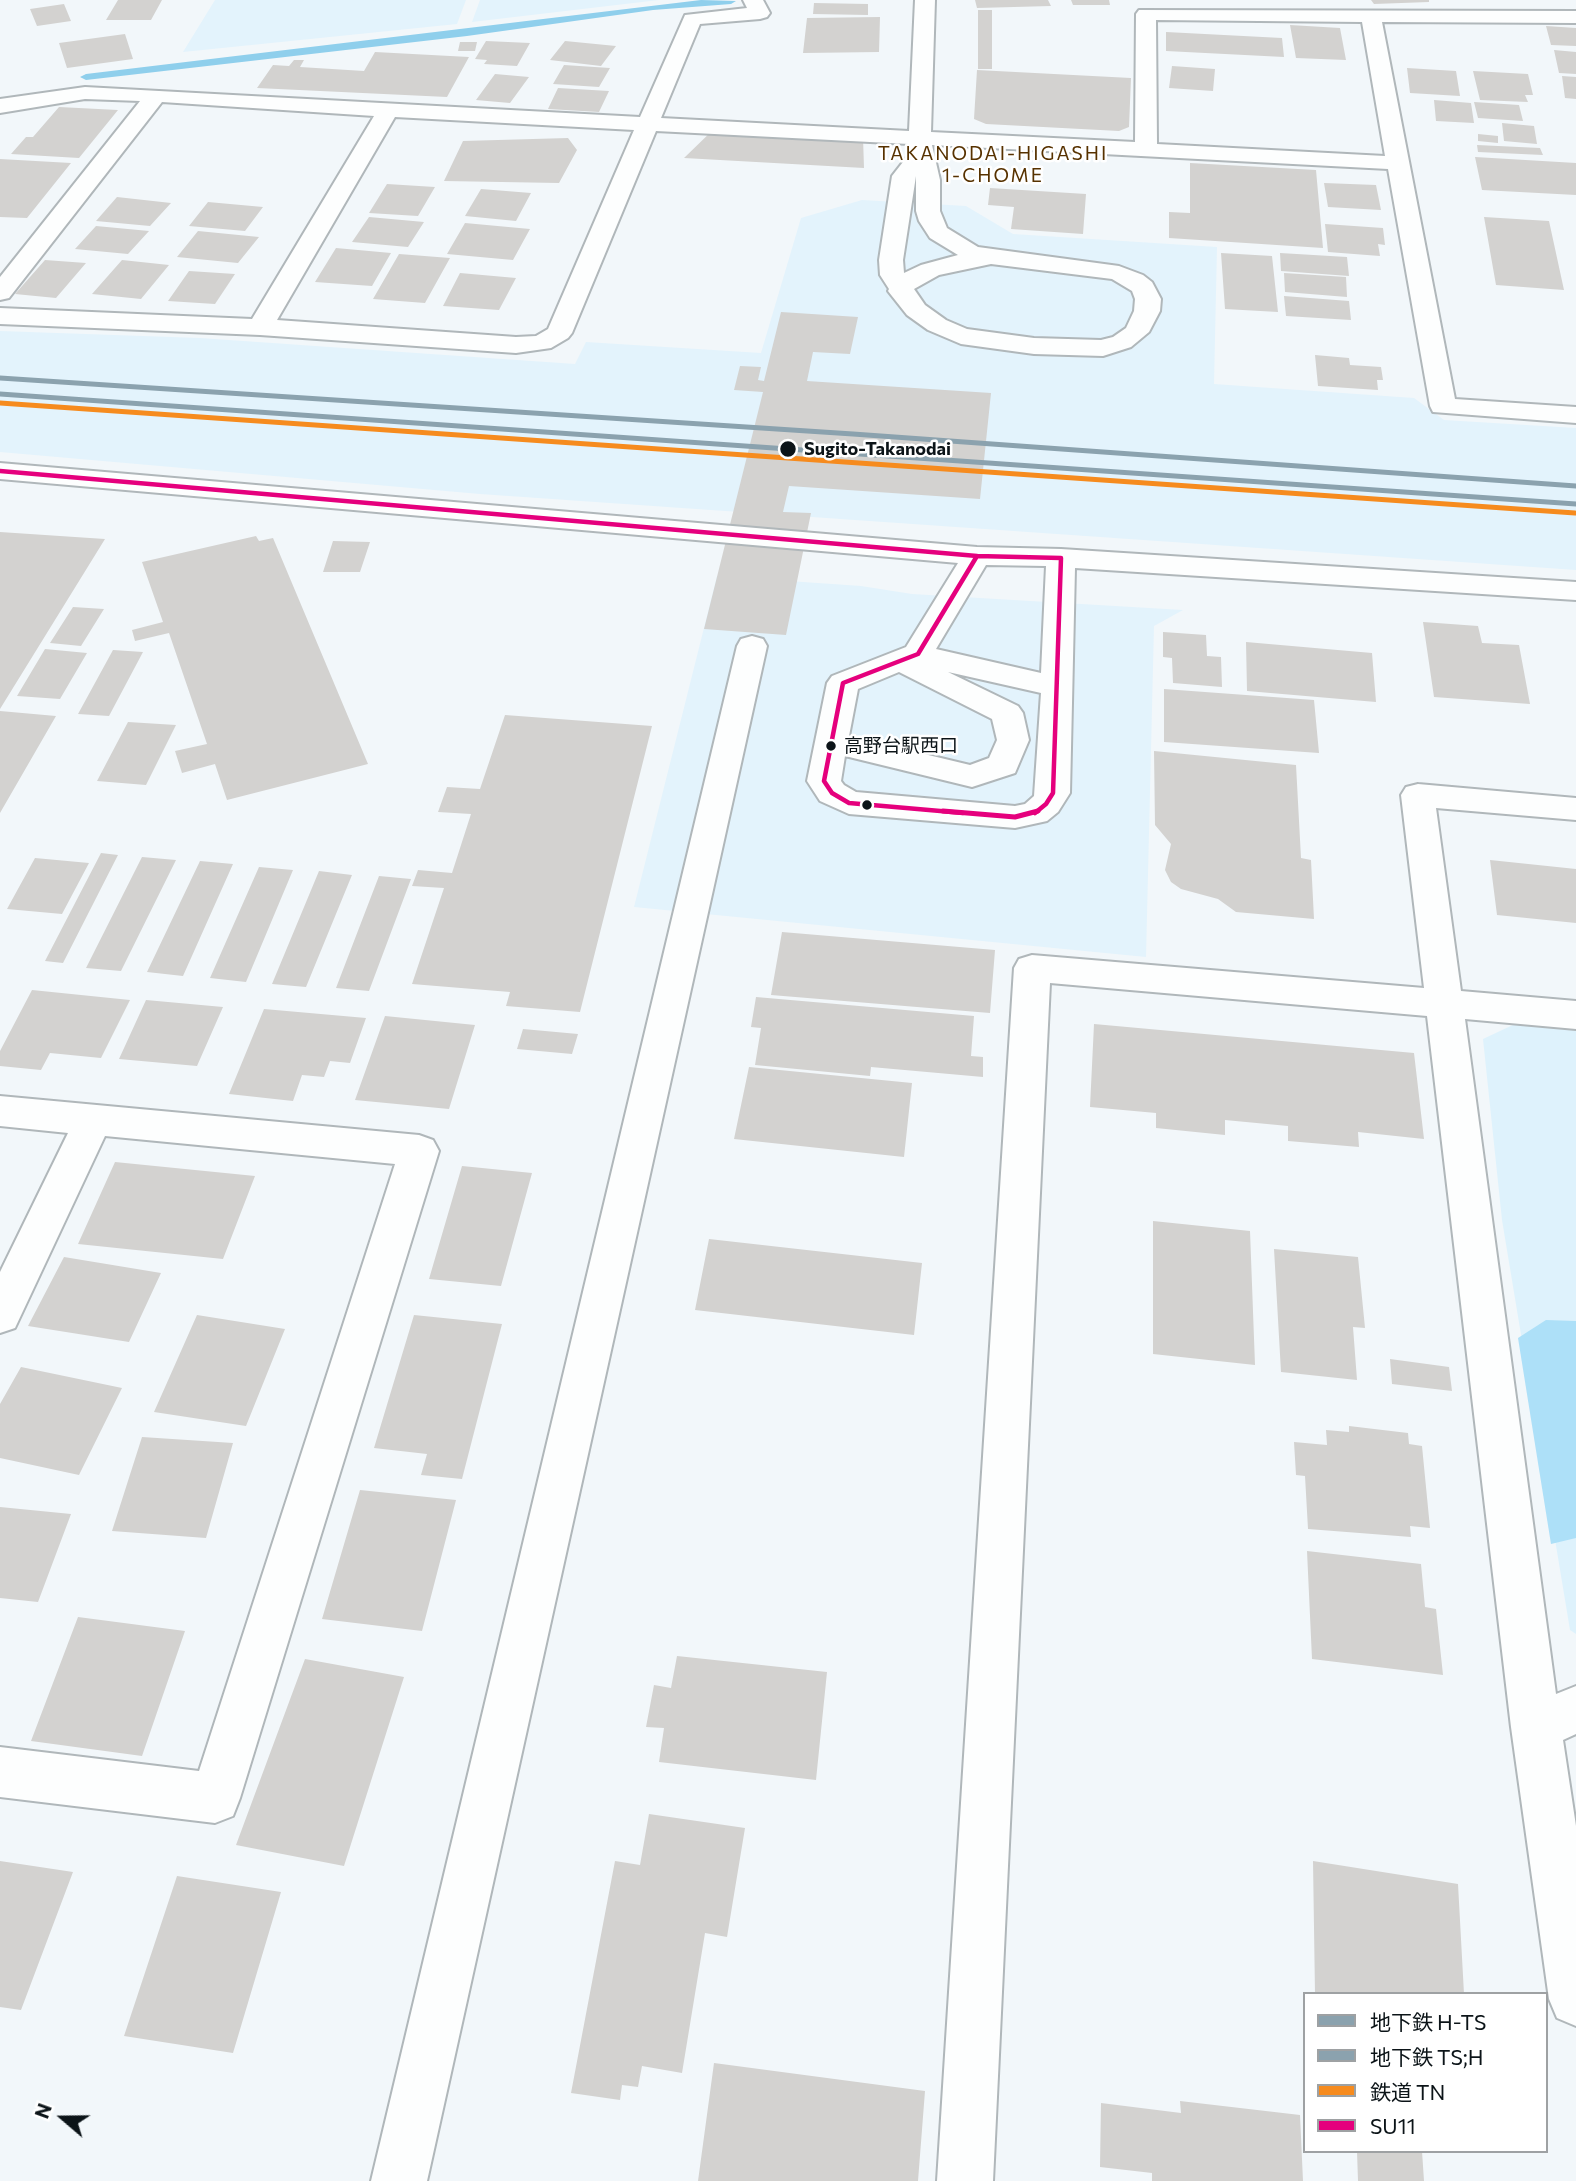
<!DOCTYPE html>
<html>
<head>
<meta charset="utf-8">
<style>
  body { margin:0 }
  #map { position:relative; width:1576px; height:2181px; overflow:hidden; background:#f2f7fa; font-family:Commissioner,"Noto Sans JP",sans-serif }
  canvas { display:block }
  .legend { position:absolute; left:1303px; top:1992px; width:245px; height:161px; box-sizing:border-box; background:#fff; border:2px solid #9ea1a3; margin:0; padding:9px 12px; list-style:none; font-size:21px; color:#0c1418 }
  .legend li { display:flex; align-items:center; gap:14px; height:35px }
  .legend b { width:35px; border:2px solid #9ea1a3 }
  .north { position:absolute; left:28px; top:2083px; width:70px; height:70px; -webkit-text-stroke:5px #fff; paint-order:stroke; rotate:290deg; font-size:19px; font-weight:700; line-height:28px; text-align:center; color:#0c1418 }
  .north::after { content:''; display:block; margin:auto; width:24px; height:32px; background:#0c1418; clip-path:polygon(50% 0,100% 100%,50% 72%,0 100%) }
</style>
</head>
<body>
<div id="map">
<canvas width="1576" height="2181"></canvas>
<ul class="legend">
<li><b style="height:9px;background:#8ba2ae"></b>地下鉄 H-TS</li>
<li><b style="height:9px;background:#8ba2ae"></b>地下鉄 TS;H</li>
<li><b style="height:9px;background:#f68b1e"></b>鉄道 TN</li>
<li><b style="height:9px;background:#e5007d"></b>SU11</li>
</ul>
<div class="north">N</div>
</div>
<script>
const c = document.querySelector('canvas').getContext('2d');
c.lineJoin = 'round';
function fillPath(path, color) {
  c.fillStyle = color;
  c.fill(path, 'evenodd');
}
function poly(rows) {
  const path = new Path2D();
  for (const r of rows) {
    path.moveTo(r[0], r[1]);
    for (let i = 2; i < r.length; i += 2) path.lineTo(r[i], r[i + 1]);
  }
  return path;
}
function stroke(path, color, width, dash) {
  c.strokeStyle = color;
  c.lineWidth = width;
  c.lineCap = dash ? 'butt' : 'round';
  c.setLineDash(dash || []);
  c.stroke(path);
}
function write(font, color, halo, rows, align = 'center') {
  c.font = font + ' Commissioner,"Noto Sans JP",sans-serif';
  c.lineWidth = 5;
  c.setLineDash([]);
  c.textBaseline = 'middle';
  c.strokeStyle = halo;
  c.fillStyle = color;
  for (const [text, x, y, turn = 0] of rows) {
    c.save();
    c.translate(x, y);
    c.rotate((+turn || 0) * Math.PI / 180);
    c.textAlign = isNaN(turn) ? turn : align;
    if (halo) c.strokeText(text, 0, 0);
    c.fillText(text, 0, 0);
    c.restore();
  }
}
const built = poly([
  [215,0,466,0,457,24,183,52],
  [480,0,659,0,472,22],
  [862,200,966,206,1013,234,1217,247,1214,384,1414,398,1444,420,1576,428,1576,570,480,494,0,452,0,331,200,338,575,364,586,342,761,353,801,218],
  [717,576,861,586,912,594,1183,610,1154,626,1146,957,634,907]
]);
const green = poly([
  [1515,1024,1576,1029,1576,1634,1570,1630,1502,1220,1483,1039]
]);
const forest = poly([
  [1546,1320,1576,1321,1576,1538,1551,1544,1518,1338]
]);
const stream = poly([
  [701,0,736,1,731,4,653,10,467,36,86,80,80,77,86,74,701,0]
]);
const building = poly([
  [118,0,162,0,151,20,106,20],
  [975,0,1048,0,1051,6,977,8],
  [1071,0,1109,0,1110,5,1073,5],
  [1371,0,1429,0,1429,2,1374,4],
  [814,3,868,4,868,15,813,14],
  [64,4,71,21,37,26,30,9],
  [978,10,992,10,992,69,978,69],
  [880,17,879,52,803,53,807,18],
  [1290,25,1340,28,1346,60,1296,58],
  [1546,26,1576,28,1576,46,1551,45],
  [1166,32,1282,38,1284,57,1166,51],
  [125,34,133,59,67,68,59,43],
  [486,41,530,43,517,66,484,64,487,60,475,59],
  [565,41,616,46,601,66,550,60],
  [460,42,477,42,475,51,458,51],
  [1554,50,1576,52,1576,74,1559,73],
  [375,52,469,57,447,97,257,88,273,65,289,66,294,60,304,60,300,67,364,71],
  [564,65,610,68,599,87,553,84],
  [1172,66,1215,69,1213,91,1169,88],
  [1407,68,1456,71,1460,96,1410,93],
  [977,70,1131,78,1129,127,1119,131,986,124,974,119],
  [1473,71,1528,74,1533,95,1525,95,1528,102,1480,100],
  [495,74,529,77,510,103,476,100],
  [1562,76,1576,77,1576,99,1565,98],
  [558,88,609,91,599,112,548,109],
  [1434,100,1471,103,1474,123,1436,121],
  [1474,102,1519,105,1523,121,1478,118],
  [59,107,118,110,79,158,11,154,26,137,33,137],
  [1502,123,1534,126,1537,144,1504,141],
  [716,127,863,137,864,168,684,158],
  [1478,134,1498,136,1498,143,1478,141],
  [568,138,577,150,559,183,444,181,463,141],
  [1477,145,1540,148,1543,155,1478,152],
  [1475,157,1576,163,1576,195,1482,190],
  [0,159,71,163,27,218,0,217],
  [1190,163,1316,170,1323,248,1169,238,1169,212,1190,213],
  [1324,183,1376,185,1381,210,1328,207],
  [387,184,435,187,418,216,369,213],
  [990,188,1086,194,1083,234,1011,229,1014,207,988,205],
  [481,189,531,193,516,221,465,216],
  [117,197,171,203,150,226,96,221],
  [208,202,263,207,245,231,189,226],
  [369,217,424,222,408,247,352,242],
  [1484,217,1549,221,1564,290,1496,285],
  [465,223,530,229,513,260,447,254],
  [1325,224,1383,228,1385,245,1378,244,1380,256,1328,252],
  [96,226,149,231,128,254,75,249],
  [198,231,259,237,238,263,177,257],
  [336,248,391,253,372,286,315,282],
  [1221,253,1272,256,1278,312,1225,309],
  [1280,253,1347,257,1349,276,1281,271],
  [399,254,450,258,425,303,373,299],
  [45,260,86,263,56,298,15,294],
  [122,260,169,265,141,299,92,294],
  [189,271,235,274,215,304,168,301],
  [460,273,516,278,499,310,443,306],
  [1284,273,1346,277,1347,297,1285,292],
  [1284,296,1349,301,1351,320,1286,316],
  [781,312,858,317,850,354,813,352,807,381,991,393,980,499,789,486,783,512,811,513,786,635,704,629,763,392,734,390,740,366,761,367,758,380,764,381],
  [1315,355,1349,358,1350,365,1381,367,1383,380,1377,380,1378,390,1318,386],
  [0,532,105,539,0,709],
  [256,536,259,541,273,538,368,764,227,800,215,764,182,773,175,751,207,744,169,633,135,641,132,630,163,622,142,562],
  [333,541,370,542,360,572,323,572],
  [73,607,104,609,81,646,50,643],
  [1423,622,1478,626,1482,643,1519,645,1530,704,1434,697],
  [1163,632,1206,635,1207,656,1221,657,1222,687,1173,683,1172,658,1163,657],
  [1246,642,1372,653,1376,702,1247,691],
  [45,649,87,653,60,699,17,696],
  [113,650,143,652,109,716,78,714],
  [1164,689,1314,700,1319,753,1164,742],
  [0,711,56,716,0,813],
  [505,715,652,726,580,1012,506,1006,510,992,412,984,444,888,412,886,418,870,452,873,471,814,438,812,447,787,480,789],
  [128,722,176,725,146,785,97,781],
  [1154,751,1296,765,1301,858,1311,860,1314,919,1236,912,1218,899,1181,889,1171,882,1165,870,1171,844,1155,825],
  [101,853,118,855,63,963,45,961],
  [142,857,176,860,121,971,86,968],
  [35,858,89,863,62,914,7,909],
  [1490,860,1576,869,1576,923,1497,915],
  [200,861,233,864,183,976,147,972],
  [259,867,293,870,246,982,210,978],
  [319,871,352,875,306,987,272,984],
  [379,876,411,879,369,991,336,988],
  [782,932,995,950,990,1013,771,995],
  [32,990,130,1000,101,1058,50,1053,41,1070,0,1066,0,1051],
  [756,997,974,1016,971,1056,983,1057,983,1077,871,1067,870,1076,755,1065,761,1028,751,1027],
  [146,1000,223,1007,197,1066,119,1059],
  [264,1009,366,1018,350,1063,330,1061,324,1077,302,1075,293,1101,229,1094],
  [385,1016,475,1025,449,1109,355,1100],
  [1094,1024,1414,1053,1424,1139,1358,1132,1359,1147,1288,1141,1288,1126,1225,1120,1225,1135,1156,1128,1156,1113,1090,1107],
  [523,1029,578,1034,572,1054,517,1049],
  [749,1067,912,1083,904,1157,734,1139],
  [115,1162,255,1176,223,1259,78,1244],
  [462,1166,532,1173,501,1286,429,1279],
  [1153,1221,1250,1231,1255,1365,1153,1354],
  [709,1239,922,1263,914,1335,695,1310],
  [1274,1249,1358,1257,1365,1328,1353,1327,1357,1380,1281,1372],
  [64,1257,161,1273,129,1342,28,1326],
  [197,1315,285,1329,246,1426,154,1412],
  [414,1315,502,1324,462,1479,421,1475,427,1454,374,1448],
  [1390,1359,1449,1367,1452,1391,1392,1384],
  [21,1367,122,1388,79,1475,0,1458,0,1404],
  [1349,1426,1408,1433,1409,1444,1422,1446,1430,1528,1410,1526,1411,1537,1308,1529,1305,1476,1296,1475,1294,1442,1327,1445,1326,1430,1349,1432],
  [142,1437,233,1443,206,1538,112,1531],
  [360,1490,456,1500,422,1631,322,1619],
  [0,1507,71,1514,38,1602,0,1598],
  [1307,1551,1421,1564,1425,1607,1436,1609,1443,1675,1312,1659],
  [78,1617,185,1631,142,1756,31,1741],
  [677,1656,827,1672,816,1780,659,1762,664,1728,646,1727,654,1685,671,1688],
  [305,1659,404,1677,344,1866,236,1845],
  [649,1814,745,1828,727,1937,705,1933,682,2073,642,2066,638,2087,622,2085,620,2100,571,2093,615,1861,640,1865],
  [0,1861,73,1872,21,2010,0,2007],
  [1313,1861,1458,1884,1464,1994,1315,1994],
  [177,1876,281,1892,233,2053,124,2036],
  [714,2063,925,2091,918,2181,698,2181],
  [1180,2101,1300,2115,1303,2181,1152,2181,1152,2173,1100,2167,1101,2103,1181,2113],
  [1357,2151,1422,2151,1424,2181,1358,2181]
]);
const minor = poly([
  [743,0,763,0,770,13,767,17,760,19,700,24,661,118,909,131,915,0,935,0,931,132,1135,142,1136,14,1139,10,1576,11,1576,23,1382,22,1455,399,1576,407,1576,423,1433,412,1430,406,1388,169,932,145,940,180,940,211,947,228,978,247,1119,266,1143,275,1152,282,1161,299,1160,311,1149,332,1131,347,1103,356,1034,354,961,344,928,330,907,315,888,291,889,289,880,275,879,260,892,176,910,153,909,144,656,131,572,333,568,338,551,348,516,353,260,335,0,324,0,308,252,319,374,116,162,102,9,298,0,300,0,277,140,101,85,99,0,113,0,99,85,87,640,117,685,15,747,8,743,0],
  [1156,20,1362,22,1385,156,1157,144,1156,20],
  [395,117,634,130,548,329,536,336,516,337,277,320,395,117],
  [916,176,916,211,919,221,930,238,958,255,921,265,904,273,903,260,916,176],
  [991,264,1112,279,1132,291,1135,299,1134,311,1126,328,1113,337,1101,340,1034,338,967,329,946,320,925,305,914,289,939,275,991,264],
  [0,463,977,547,1061,549,1576,582,1576,600,1075,568,1070,793,1058,812,1047,821,1015,828,849,814,820,801,807,781,827,683,832,676,906,647,958,563,0,479,0,463],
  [986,565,1046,566,1041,673,936,649,986,565],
  [899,672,992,719,997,740,989,758,970,765,849,736,858,689,899,672],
  [948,672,1041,693,1034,796,1025,804,1015,806,856,792,844,785,841,781,845,756,972,787,1015,773,1029,740,1023,713,1018,706,948,672],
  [752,636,763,639,767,646,427,2181,371,2181,737,646,741,639,752,636],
  [1418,784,1576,798,1576,820,1436,808,1461,991,1576,1001,1576,1029,1465,1019,1556,1694,1576,1686,1576,1734,1563,1740,1576,1826,1576,2026,1557,2018,1549,1999,1511,1727,1427,1016,1050,983,993,2181,937,2181,1014,968,1019,959,1032,955,1424,988,1401,795,1406,787,1418,784],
  [0,1096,419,1135,433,1140,439,1151,240,1798,233,1816,215,1823,0,1797,0,1747,199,1771,395,1164,105,1136,15,1328,0,1333,0,1272,68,1133,0,1126,0,1096]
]);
const bus1Far1 = poly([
  [0,471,977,556],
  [963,813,849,803,832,793,824,781,843,683,918,654,977,556,1061,558,1053,793,1046,804,1035,813]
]);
const bus1 = poly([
  [943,811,1015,817,1038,811]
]);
const rail1 = poly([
  [0,403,1575,513]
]);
const metro1 = poly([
  [0,394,1576,504]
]);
const metro2 = poly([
  [0,378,853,434,1576,486]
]);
const markers = [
  [788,449,9,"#0c1418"],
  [831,746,6,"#0c1418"],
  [867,805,6,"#0c1418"]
];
const farStopnames = [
  ["Sugito-Takanodai",804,449]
];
const farNeighbourhoodnames = [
  ["TAKANODAI-HIGASHI",993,154],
  ["1-CHOME",993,176]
];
const busNames = [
  ["高野台駅西口",844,746]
];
fillPath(built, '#e3f3fc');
fillPath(green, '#def2fc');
fillPath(forest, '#ade0f8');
fillPath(stream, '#8fcfec');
fillPath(building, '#d3d2d0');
stroke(minor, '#b0b7ba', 4);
fillPath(minor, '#fdfefe');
stroke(bus1Far1, '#e5007d', 4.5);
stroke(bus1, '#e5007d', 5);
stroke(rail1, '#f68b1e', 5);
stroke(metro1, '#8ba2ae', 5);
stroke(metro2, '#8ba2ae', 5);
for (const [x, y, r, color] of markers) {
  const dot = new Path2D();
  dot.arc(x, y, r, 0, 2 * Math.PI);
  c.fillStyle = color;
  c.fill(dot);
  stroke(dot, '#fff', 2.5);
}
write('bold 18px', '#0c1418', '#fff', farStopnames, 'left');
c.letterSpacing = '2px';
write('19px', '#573200', '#fff', farNeighbourhoodnames);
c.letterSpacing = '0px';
write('19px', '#0c1418', '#fff', busNames, 'left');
</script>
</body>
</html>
